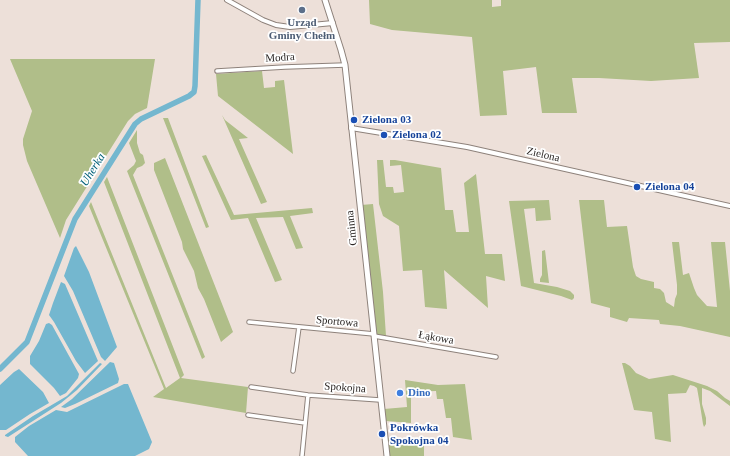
<!DOCTYPE html>
<html>
<head>
<meta charset="utf-8">
<style>
  body { margin:0 }
  canvas { display:block; background:#ede0d9 }
</style>
</head>
<body>
<canvas width="730" height="456"></canvas>
<script>
const c = document.querySelector('canvas').getContext('2d');
c.lineJoin = 'round';
function fillPath(path, color) {
  c.fillStyle = color;
  c.fill(path, 'evenodd');
}
function poly(rows) {
  const path = new Path2D();
  for (const r of rows) {
    path.moveTo(r[0], r[1]);
    for (let i = 2; i < r.length; i += 2) path.lineTo(r[i], r[i + 1]);
  }
  return path;
}
function stroke(path, color, width, dash) {
  c.strokeStyle = color;
  c.lineWidth = width;
  c.lineCap = dash ? 'butt' : 'round';
  c.setLineDash(dash || []);
  c.stroke(path);
}
function write(font, color, halo, rows, align = 'center') {
  c.font = font + ' Georgia,serif';
  c.lineWidth = 3.5;
  c.setLineDash([]);
  c.textBaseline = 'middle';
  c.strokeStyle = halo;
  c.fillStyle = color;
  for (const [text, x, y, turn = 0] of rows) {
    c.save();
    c.translate(x, y);
    c.rotate((+turn || 0) * Math.PI / 180);
    c.textAlign = isNaN(turn) ? turn : align;
    if (halo) c.strokeText(text, 0, 0);
    c.fillText(text, 0, 0);
    c.restore();
  }
}
const green = poly([
  [369,0,492,0,492,7,501,6,501,0,730,0,730,42,694,43,699,78,651,81,599,78,572,78,577,113,542,113,536,67,503,71,507,115,480,116,472,37,392,30,370,24],
  [10,59,155,59,147,108,135,114,128,121,66,220,60,238,27,161,23,145,23,139,32,111],
  [262,71,264,88,275,87,275,81,284,80,293,154,218,96,216,74],
  [222,115,225,120,248,138,239,139,267,202,261,204],
  [163,118,168,118,209,227,206,228],
  [137,130,137,143,140,153,143,155,145,163,142,166,137,168,133,175,205,357,202,359,127,171,134,165,136,161,129,143],
  [206,155,234,215,312,208,313,213,290,216,303,248,296,249,283,217,256,218,282,280,275,282,248,218,231,220,202,156],
  [165,158,233,332,221,342,204,299,198,288,194,271,183,249,182,242,154,170,154,163],
  [377,160,383,160,386,187,393,187,394,193,404,192,401,165,390,166,390,160,395,160,441,168,445,210,453,210,456,232,469,232,464,183,476,174,485,254,502,254,505,281,486,276,488,308,444,270,447,309,425,307,422,270,403,271,399,226,383,216,379,204],
  [107,177,184,375,181,378,248,387,246,413,153,397,164,389,89,206,91,202,166,388,180,378,104,182],
  [549,200,551,220,536,221,535,208,524,209,534,283,557,287,570,291,574,295,574,298,572,300,561,296,521,286,509,201],
  [579,200,604,200,607,227,627,226,633,267,636,276,641,279,654,282,654,288,660,289,664,293,666,302,674,307,675,299,677,294,677,285,672,242,679,242,683,275,689,273,694,288,697,295,707,306,717,307,711,242,725,242,730,291,730,337,680,326,660,324,659,320,629,318,627,322,610,317,610,308,591,303],
  [373,204,383,292,386,336,376,334,361,205],
  [545,250,549,283,540,282,540,279,542,275,542,251],
  [622,363,625,363,630,366,636,373,649,379,673,375,707,386,717,391,725,398,730,401,730,406,710,391,702,388,702,404,706,418,706,424,704,427,703,424,700,405,697,388,694,386,690,385,686,393,668,394,671,442,655,439,652,412,634,410],
  [405,380,438,385,465,384,472,440,453,437,451,418,446,418,443,399,437,399,436,391,411,392,411,423,386,421,384,409,407,407],
  [388,438,414,439,413,444,424,445,424,456,389,456]
]);
const water = poly([
  [76,246,89,272,117,347,105,361,101,357,73,291,64,276,74,248],
  [61,282,65,284,98,361,85,373,76,361,54,322,49,315,53,303],
  [49,323,52,325,79,374,78,378,66,393,60,396,54,388,30,364,30,356,39,341,46,324],
  [110,362,114,363,119,379,118,383,75,404,65,408,61,407,72,399],
  [100,363,102,364,77,390,61,403,8,437,5,436,5,435,33,416,67,396],
  [19,369,43,392,49,403,30,414,6,430,0,430,0,385,14,372],
  [124,384,128,384,152,442,149,449,135,456,28,456,15,442,15,437,29,426,56,410,67,412]
]);
const river = poly([
  [0,369,27,342,75,219,135,124,141,119,189,96,194,92,195,86,198,0]
]);
const minor = poly([
  [217,71,285,67,345,65],
  [249,322,374,334],
  [374,336,496,357],
  [293,371,299,327],
  [251,387,308,395,380,400],
  [248,415,305,423],
  [302,456,308,395]
]);
const tertiary = poly([
  [227,0,263,20,276,25,290,27,333,23],
  [351,128,467,147,730,206]
]);
const secondary = poly([
  [325,0,341,50,345,65,387,456]
]);
const markers = [
  [302,10,4,"#5c6f8a"],
  [354,120,4,"#1a4fb4"],
  [384,135,4,"#1a4fb4"],
  [637,187,4,"#1a4fb4"],
  [400,393,4,"#3f7fe0"],
  [382,434,4,"#1a4fb4"]
];
const serviceNames = [
  ["Urząd",302,23],
  ["Gminy Chełm",302,36]
];
const streetNames = [
  ["Modra",280,58,-3],
  ["Zielona",543,155,13],
  ["Gminna",352,228,-96],
  ["Sportowa",337,322,5],
  ["Łąkowa",436,338,10],
  ["Spokojna",345,388,4]
];
const transitNames = [
  ["Zielona 03",362,120],
  ["Zielona 02",392,135],
  ["Zielona 04",645,187],
  ["Pokrówka",390,428],
  ["Spokojna 04",390,441]
];
const shopNames = [
  ["Dino",408,393]
];
const waterNames = [
  ["Uherka",93,170,-58]
];
fillPath(green, '#b0be89');
fillPath(water, '#74b7cf');
stroke(river, '#74b7cf', 5.5);
stroke(minor, '#8e827b', 5.5);
stroke(tertiary, '#8e827b', 6);
stroke(secondary, '#8e827b', 7);
stroke(minor, '#fff', 3.5);
stroke(tertiary, '#fff', 4);
stroke(secondary, '#fff', 5);
for (const [x, y, r, color] of markers) {
  const dot = new Path2D();
  dot.arc(x, y, r, 0, 2 * Math.PI);
  c.fillStyle = color;
  c.fill(dot);
  stroke(dot, '#fff', 1.5);
}
write('bold 11px', '#4e5e75', '#fff', serviceNames);
write('11px', '#2b2624', '#fff', streetNames);
write('bold 11px', '#164399', '#fff', transitNames, 'left');
write('bold 11px', '#366cbe', '#fff', shopNames, 'left');
write('italic 12px', '#006079', '#fff', waterNames);
</script>
</body>
</html>
